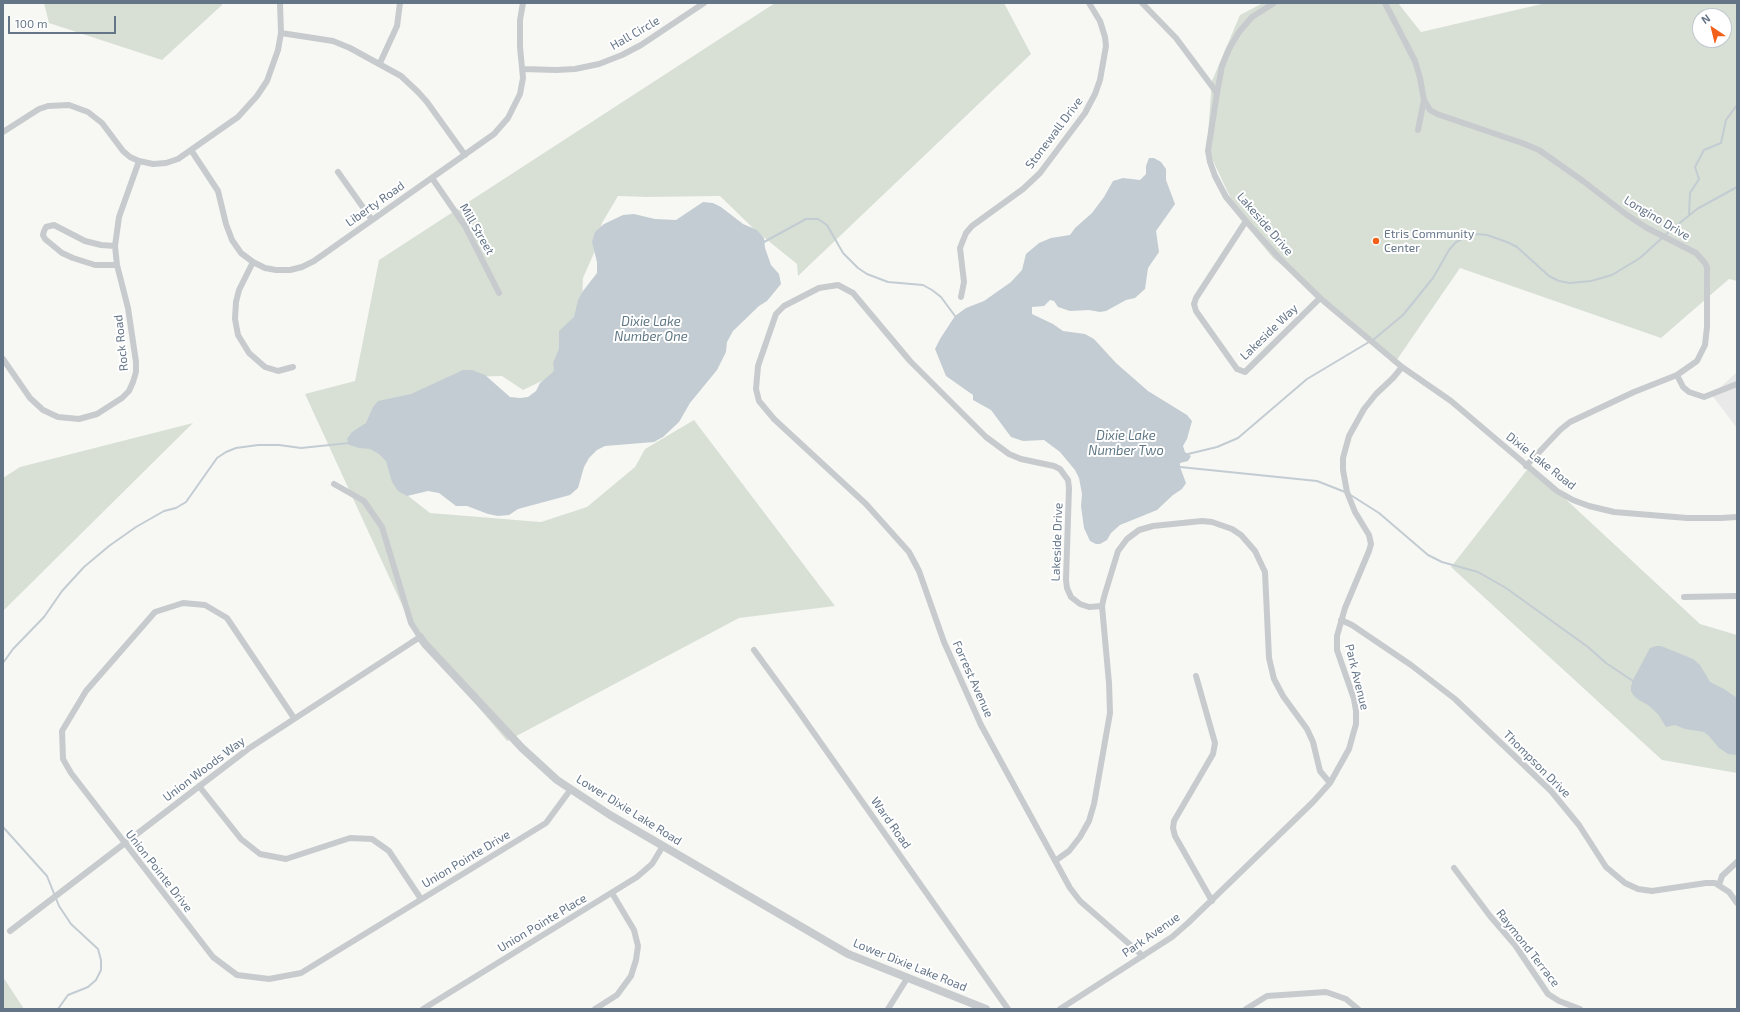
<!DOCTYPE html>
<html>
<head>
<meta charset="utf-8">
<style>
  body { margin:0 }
  #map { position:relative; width:1740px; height:1012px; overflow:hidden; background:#f7f8f4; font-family:"Exo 2",sans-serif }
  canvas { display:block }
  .frame { position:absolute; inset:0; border:4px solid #647588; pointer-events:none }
  .north { position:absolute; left:1692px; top:8px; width:40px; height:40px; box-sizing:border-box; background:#fff; border:1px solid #c1c8cf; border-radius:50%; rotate:325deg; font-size:11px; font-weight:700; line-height:16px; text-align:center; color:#647588 }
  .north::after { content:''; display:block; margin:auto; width:14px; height:18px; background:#f2601a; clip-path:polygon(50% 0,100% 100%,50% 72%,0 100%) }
  .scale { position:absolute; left:8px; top:16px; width:108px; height:18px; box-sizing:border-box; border:2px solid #647588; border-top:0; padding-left:5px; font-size:12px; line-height:14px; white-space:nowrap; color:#647588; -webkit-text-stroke:3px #fff; paint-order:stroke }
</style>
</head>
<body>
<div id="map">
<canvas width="1740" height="1012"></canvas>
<div class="frame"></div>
<div class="north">N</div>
<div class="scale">100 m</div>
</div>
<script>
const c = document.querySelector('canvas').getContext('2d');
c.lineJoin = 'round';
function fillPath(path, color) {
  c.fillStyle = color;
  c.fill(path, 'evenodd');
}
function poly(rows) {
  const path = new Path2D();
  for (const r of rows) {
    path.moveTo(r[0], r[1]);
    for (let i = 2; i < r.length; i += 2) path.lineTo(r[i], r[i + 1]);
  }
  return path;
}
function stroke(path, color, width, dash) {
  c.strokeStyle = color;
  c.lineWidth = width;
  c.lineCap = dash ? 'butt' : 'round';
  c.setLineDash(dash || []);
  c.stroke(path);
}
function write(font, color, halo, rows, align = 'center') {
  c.font = font + ' "Exo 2",sans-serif';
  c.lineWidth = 4;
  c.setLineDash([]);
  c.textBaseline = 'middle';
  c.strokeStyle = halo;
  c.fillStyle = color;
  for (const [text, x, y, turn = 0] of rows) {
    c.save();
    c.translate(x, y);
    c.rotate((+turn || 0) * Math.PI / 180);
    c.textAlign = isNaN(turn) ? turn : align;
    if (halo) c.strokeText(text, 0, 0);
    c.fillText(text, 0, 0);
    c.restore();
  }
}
const built = poly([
  [1737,372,1737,428,1712,395]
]);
const green = poly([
  [44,3,222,3,222,5,162,60,49,23],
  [775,3,1004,3,1031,54,798,276,797,264,755,230,720,196,648,197,618,196,602,223,594,253,583,278,582,302,565,360,548,378,523,390,502,376,468,377,403,492,430,513,541,522,587,507,635,467,645,449,694,420,835,606,739,618,507,741,414,631,305,394,355,381,379,260],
  [1263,3,1398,3,1421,32,1546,3,1737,3,1737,281,1729,279,1661,338,1460,268,1394,364,1324,298,1273,258,1240,218,1207,148,1212,81,1240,15],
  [1700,16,1724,16,1724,40,1700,40],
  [193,423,102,513,3,611,3,478,20,467],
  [1530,466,1700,624,1737,635,1737,773,1662,760,1451,567],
  [3,977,24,1009,3,1009]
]);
const water = poly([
  [1149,158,1154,158,1161,162,1166,169,1166,180,1175,204,1156,231,1159,252,1148,268,1145,289,1135,298,1126,300,1106,311,1100,312,1089,310,1070,311,1058,307,1054,301,1050,300,1044,306,1032,307,1032,314,1053,324,1063,331,1085,334,1094,339,1116,363,1148,391,1187,415,1192,421,1187,439,1183,446,1185,452,1191,456,1188,461,1180,463,1180,467,1186,483,1182,489,1173,495,1157,510,1120,525,1111,533,1107,540,1100,544,1096,544,1090,541,1084,528,1081,506,1082,494,1079,478,1075,470,1060,452,1044,440,1023,441,1011,437,991,410,973,400,973,395,946,376,935,349,940,339,955,316,966,308,984,301,1011,282,1022,270,1026,254,1039,243,1051,238,1070,235,1075,228,1092,213,1104,197,1113,181,1123,178,1140,180,1146,174,1146,166],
  [703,202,713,203,721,207,743,224,757,230,764,238,765,248,771,265,779,274,781,284,767,301,759,306,733,331,727,342,726,352,717,370,690,403,679,422,663,437,654,442,605,446,597,450,589,458,584,467,578,488,570,495,518,509,509,515,498,516,488,514,467,506,456,506,439,493,428,491,407,496,398,491,392,482,386,461,379,454,370,449,359,448,349,445,347,439,352,432,366,423,373,407,378,401,411,394,463,370,472,370,485,375,510,397,520,398,528,397,536,391,540,383,553,372,554,369,553,363,559,349,559,331,574,317,578,300,583,291,597,273,597,262,592,242,595,232,604,224,623,215,634,214,655,219,676,220],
  [1656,646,1661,646,1693,659,1700,665,1710,682,1724,689,1737,698,1737,755,1728,754,1719,748,1709,736,1704,732,1685,729,1675,725,1666,727,1658,714,1648,705,1639,700,1634,696,1631,691,1631,686,1634,678,1650,648]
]);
const stream = poly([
  [1689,215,1690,193,1699,179,1695,167,1704,150,1721,143,1726,120,1737,105],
  [1665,235,1697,209,1737,187],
  [764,242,806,219,818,219,827,225,843,253,858,268,867,274,888,282,923,285,932,290,941,297,955,316],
  [1373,340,1403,315,1433,278,1449,250,1456,242,1466,237,1476,234,1487,235,1507,242,1517,247,1549,276,1559,281,1570,283,1591,281,1612,275,1640,258,1662,238],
  [1188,454,1217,447,1238,438,1307,379,1369,342],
  [1180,467,1317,481,1345,492],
  [1349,494,1379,513,1428,555,1442,562,1478,572,1506,588,1588,647,1606,663,1633,681],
  [3,663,13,649,44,617,62,591,84,567,109,546,136,527,164,511,176,508,186,502,217,458,226,452,236,448,258,445,279,445,301,448,349,443],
  [3,827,47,876,59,906,71,924,98,949,101,960,101,970,96,980,88,987,68,995,58,1009]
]);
const minor = poly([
  [1142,3,1176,38,1217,93,1208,151,1210,162,1215,176,1226,197,1246,221,1281,260,1320,298,1402,367,1451,401,1557,491,1573,500,1589,506,1614,512,1687,518,1721,518,1737,517],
  [1385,3,1415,61,1420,78,1424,100,1430,110,1437,114,1522,143,1539,150,1583,181,1627,215,1647,228,1696,253,1705,263,1707,267,1707,327,1705,345,1697,361,1677,375,1634,392,1570,422,1560,430,1526,466],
  [281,33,333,41,350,48,401,76,418,92,427,102,465,155],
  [380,63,397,26,400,3],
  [523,69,556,70,575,69,599,64,622,55,641,45,704,3],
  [1217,93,1222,66,1229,49,1239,32,1252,17,1274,3],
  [1418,130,1424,100],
  [3,132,39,109,48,106,69,105,88,112,102,123,123,151,130,157,139,161,153,164,166,163,178,159,238,117,257,96,267,81,278,50,281,33,280,3],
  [191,150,218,191,226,224,232,240,241,253,253,262,265,268,276,270,290,270,302,267,314,261,494,134,508,118,520,94,523,78,520,47,520,20,523,3],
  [338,172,372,220],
  [432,178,465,226,499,293],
  [1246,221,1196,298,1194,304,1196,311,1237,369,1245,372,1320,298],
  [115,246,101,245,85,241,54,225,46,227,44,231,43,235,45,239,62,253,73,258,95,265,117,265],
  [253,262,239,290,236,302,235,319,238,335,249,353,265,367,278,371,293,367],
  [961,297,964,282,960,248,966,233,972,226,1023,189,1040,173,1085,113,1095,94,1100,80,1106,46,1105,37,1100,21,1089,3],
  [3,359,30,398,43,410,58,417,79,419,97,414,122,398,129,391,133,382,136,372,136,362,128,308,117,265,115,246,119,217,139,161],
  [1677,375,1683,387,1689,392,1704,397,1737,384],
  [1684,597,1737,596],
  [1102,606,1089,607,1080,604,1071,597,1067,588,1066,580,1069,488,1068,480,1060,469,1054,466,1021,459,1009,454,986,437,910,361,853,293,838,285,819,288,784,306,776,314,758,366,756,389,759,401,774,419,866,504,909,552,919,571,944,642,981,725,1070,888,1080,901,1143,956],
  [1341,620,1352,625,1411,665,1455,699,1551,791,1579,825,1606,867,1625,883,1638,889,1652,891,1706,883,1715,883,1729,892,1737,903],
  [754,650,797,709,1008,1009],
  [1196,676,1215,743,1213,754,1174,821,1173,828,1175,836,1212,901],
  [294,718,227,618,205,605,183,603,155,612,86,691,62,731,63,759,71,773,213,957,237,975,269,979,301,973,546,823,571,789],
  [199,786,241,839,260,854,286,859,350,838,372,839,389,851,421,899],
  [1055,861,1069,851,1080,837,1089,821,1094,804,1110,713,1109,683,1102,606,1104,597,1118,551,1127,539,1139,530,1153,526,1202,521,1212,522,1232,529,1241,535,1255,551,1265,572,1269,658,1274,679,1283,696,1307,729,1313,742,1320,771,1330,783],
  [1454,868,1490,916,1515,945,1548,994,1559,1001,1580,1009],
  [1719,885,1722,876,1737,862],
  [10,931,248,749,420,637,411,623,382,527,364,501,334,484],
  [423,1009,637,877,652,864,663,846],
  [595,1009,617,995,631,976,636,960,638,946,634,930,612,893],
  [888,1009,908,977],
  [1060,1009,1172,937,1188,923,1313,802,1330,783,1349,749,1356,724,1356,711,1354,699,1337,650,1337,636,1345,608,1369,551,1371,544,1369,535,1355,512,1347,492,1343,470,1343,458,1349,436,1364,409,1376,394,1393,378,1402,367],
  [1246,1009,1267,996,1326,992,1346,999,1358,1009]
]);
const tertiary = poly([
  [420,637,425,644,522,748,557,780,610,815,848,954,986,1009]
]);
const markers = [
  [1376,241,4,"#f2601a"]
];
const streetNames = [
  ["Hall Circle",635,33,-30],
  ["Stonewall Drive",1054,133,-53],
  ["Liberty Road",375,204,-35],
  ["Longino Drive",1657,218,31],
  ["Lakeside Drive",1265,224,49],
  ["Mill Street",477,229,60],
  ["Lakeside Way",1269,332,-44],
  ["Rock Road",121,343,-96],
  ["Dixie Lake Road",1541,461,38],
  ["Lakeside Drive",1057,542,-88],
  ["Park Avenue",1357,677,76],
  ["Forrest Avenue",973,679,66],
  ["Thompson Drive",1537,764,45],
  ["Union Woods Way",204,769,-37],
  ["Lower Dixie Lake Road",629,810,32],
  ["Ward Road",891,823,55],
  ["Union Pointe Drive",466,859,-31],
  ["Union Pointe Drive",159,871,52],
  ["Union Pointe Place",542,923,-31],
  ["Park Avenue",1151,935,-35],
  ["Raymond Terrace",1528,948,52],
  ["Lower Dixie Lake Road",910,965,22]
];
const poiNames = [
  ["Etris Community",1384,234],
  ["Center",1384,248]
];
const waterNames = [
  ["Dixie Lake",651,322],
  ["Number One",651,337],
  ["Dixie Lake",1126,436],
  ["Number Two",1126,451]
];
fillPath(built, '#e8e9e8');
fillPath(green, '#d8e0d5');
fillPath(water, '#c3ccd2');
stroke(stream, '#c3ccd2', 2);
stroke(minor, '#c7cbce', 6);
stroke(tertiary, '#c7cbce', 8);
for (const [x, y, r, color] of markers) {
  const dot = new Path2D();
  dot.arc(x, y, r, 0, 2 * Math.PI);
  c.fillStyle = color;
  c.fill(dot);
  stroke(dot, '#fff', 1.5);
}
write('12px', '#647588', '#fff', streetNames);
write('12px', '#647588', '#fff', poiNames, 'left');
write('italic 13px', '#5f7784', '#fff', waterNames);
</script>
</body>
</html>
